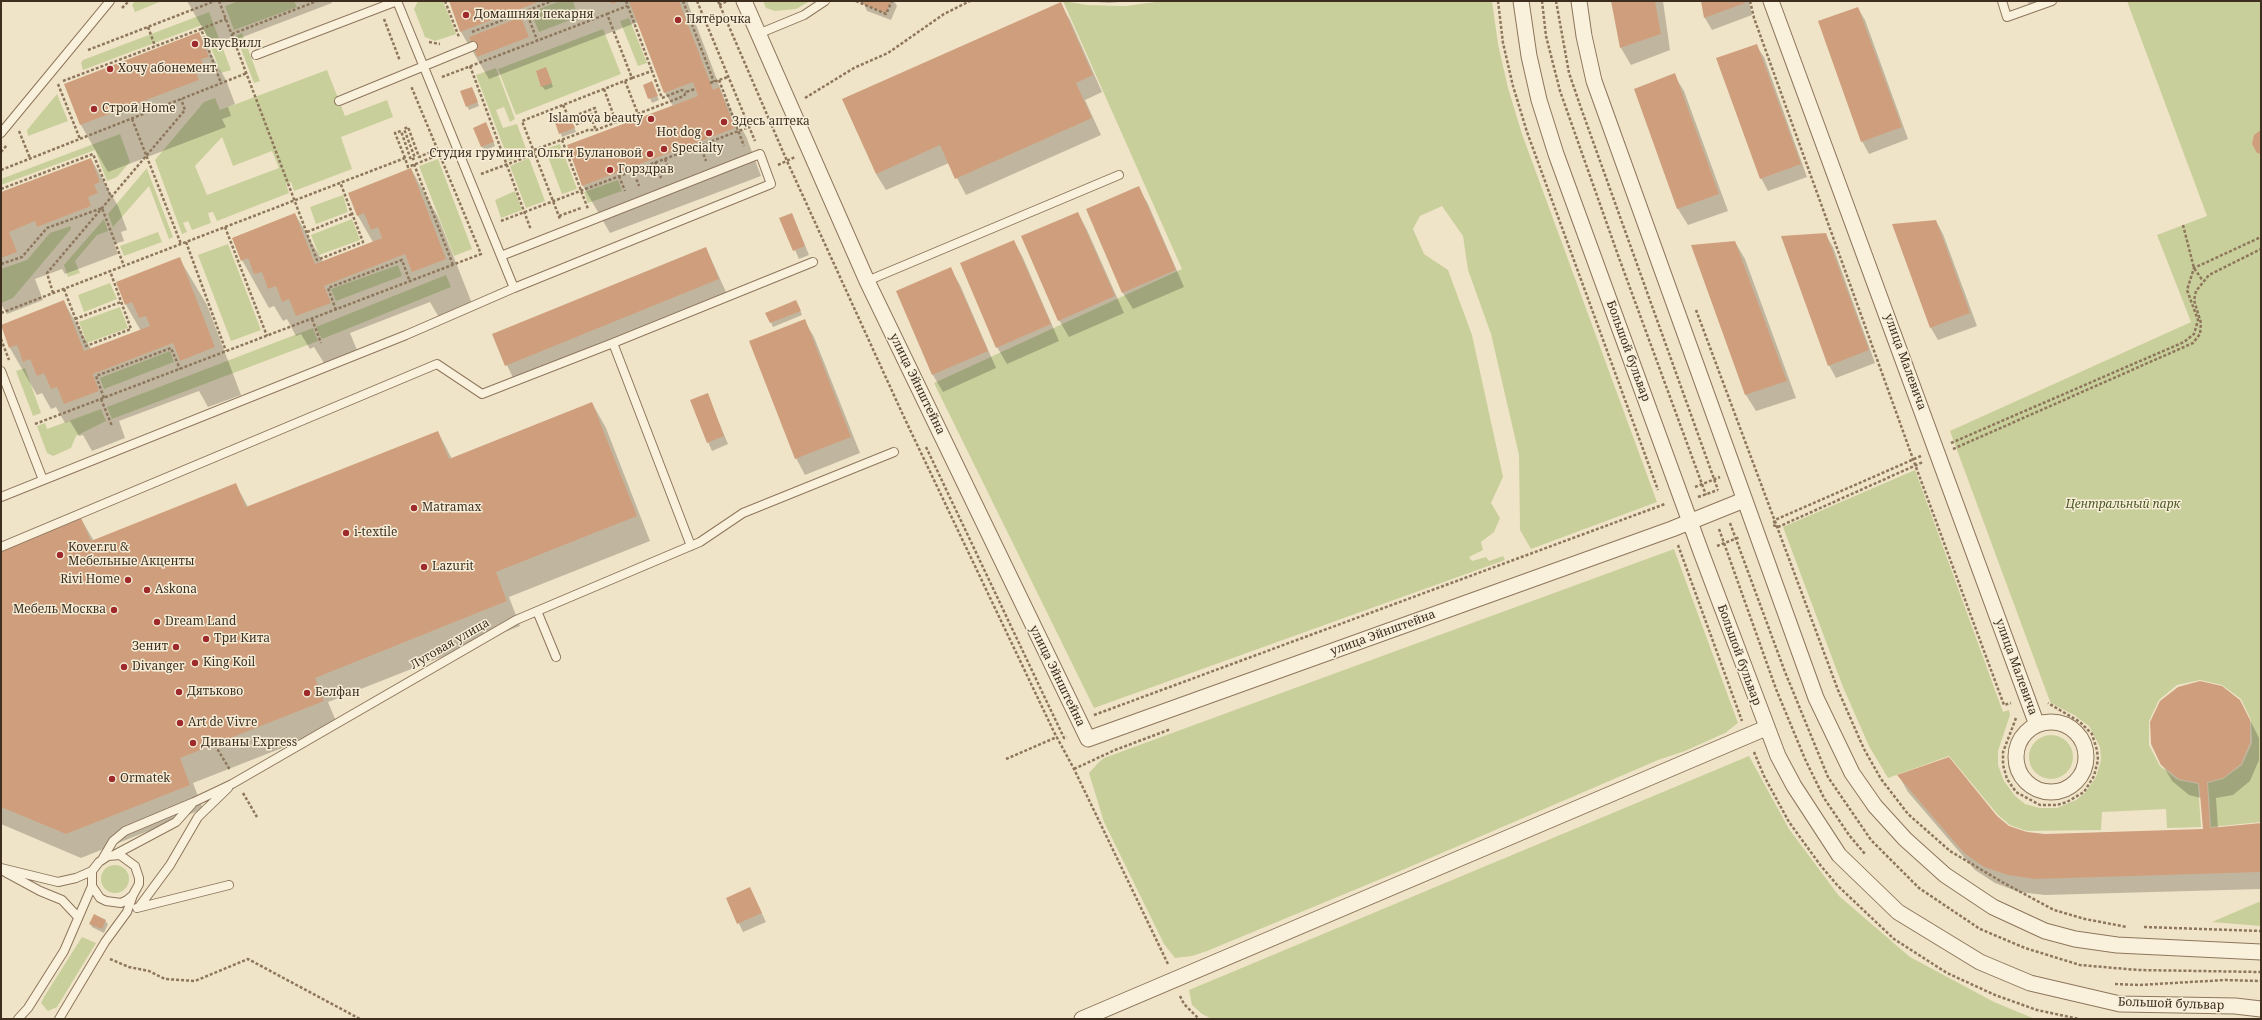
<!DOCTYPE html>
<html>
<head>
<meta charset="utf-8">
<style>
  body { margin:0 }
  #map { position:relative; width:2262px; height:1020px; overflow:hidden; background:#f0e4c8; font-family:"Noto Serif",serif }
  canvas { display:block }
  .frame { position:absolute; inset:0; border:2px solid #3d2e20; pointer-events:none }
</style>
</head>
<body>
<div id="map">
<canvas width="2262" height="1020"></canvas>
<div class="frame"></div>
</div>
<script>
const c = document.querySelector('canvas').getContext('2d');
c.lineJoin = 'round';
function fillPath(path, color) {
  c.fillStyle = color;
  c.fill(path, 'evenodd');
}
function poly(rows) {
  const path = new Path2D();
  for (const r of rows) {
    if (r.length === 3) {
      path.moveTo(r[0] + r[2], r[1]);
      path.arc(r[0], r[1], r[2], 0, 2 * Math.PI);
      continue;
    }
    path.moveTo(r[0], r[1]);
    for (let i = 2; i < r.length; i += 2) path.lineTo(r[i], r[i + 1]);
  }
  return path;
}
function stroke(path, color, width, dash) {
  c.strokeStyle = color;
  c.lineWidth = width;
  c.lineCap = dash ? 'butt' : 'round';
  c.setLineDash(dash || []);
  c.stroke(path);
}
function write(font, color, halo, rows, align = 'center') {
  c.font = font + ' "Noto Serif",serif';
  c.lineWidth = 3;
  c.setLineDash([]);
  c.textBaseline = 'middle';
  c.strokeStyle = halo;
  c.fillStyle = color;
  for (const [text, x, y, turn = 0] of rows) {
    c.save();
    c.translate(x, y);
    c.rotate((+turn || 0) * Math.PI / 180);
    c.textAlign = isNaN(turn) ? turn : align;
    if (halo) c.strokeText(text, 0, 0);
    c.fillText(text, 0, 0);
    c.restore();
  }
}
const green = poly([
  [135,1,162,1,135,12,132,5],
  [239,1,294,1,297,7,234,30,225,6],
  [418,1,443,1,456,34,435,41,425,37,414,9],
  [560,1,573,1,578,17,539,32,531,12],
  [763,1,810,1,796,9,775,11,766,8],
  [1063,1,1087,5,1126,6,1163,1,1492,1,1498,44,1508,88,1522,134,1657,502,1531,549,1520,530,1519,455,1491,334,1468,270,1463,236,1442,206,1420,216,1413,229,1424,254,1448,270,1472,335,1503,477,1491,503,1500,518,1494,532,1481,542,1483,550,1469,557,1472,561,1486,557,1489,561,1503,556,1505,560,1094,708,934,383,1182,269],
  [2127,1,2261,1,2261,822,2211,827,2208,783,2223,779,2242,765,2252,743,2251,720,2241,699,2222,685,2200,680,2177,685,2159,700,2149,721,2149,745,2160,766,2178,780,2198,784,2201,827,2167,828,2166,809,2102,812,2101,830,2027,831,2010,825,1998,815,1949,756,1888,778,1869,746,1843,687,1783,527,1915,470,2003,712,2009,710,2010,715,1998,751,1998,765,2004,781,2015,796,2025,804,2040,808,2057,808,2076,800,2085,793,2096,777,2101,760,2100,747,2089,726,2074,715,2051,703,2049,699,1950,431,2191,322,2157,235,2207,216],
  [209,12,231,70,221,73,202,25,83,70,81,63,83,60],
  [629,18,647,63,638,66,620,21],
  [603,29,621,74,516,115,498,69],
  [242,33,260,81,254,83,236,36],
  [496,68,515,119,510,122,504,107,496,110,503,128,517,124,528,154,509,161,476,75],
  [327,70,345,116,387,100,393,117,341,137,352,169,294,191,291,182,286,184,289,193,217,221,213,212,208,213,211,223,192,230,188,221,183,223,187,232,182,234,155,160,204,102,215,98,220,110],
  [222,137,233,166,272,151,279,168,207,195,195,166],
  [57,94,68,121,28,136,27,130],
  [120,134,130,162,117,177,107,181,95,150,1,185,1,179],
  [560,144,577,189,562,194,545,149],
  [529,158,545,201,526,208,510,166],
  [438,159,472,249,454,256,419,166],
  [147,168,147,169,173,237,169,239,149,186,113,227,108,214],
  [618,180,622,191,588,203,584,192],
  [515,191,522,210,501,218,495,200],
  [343,195,348,212,316,224,310,207],
  [104,219,108,231,97,235,75,261,80,273,68,277,64,265],
  [352,219,360,240,319,255,311,235],
  [71,226,71,229,13,298,1,303,1,269,27,260,50,233],
  [158,232,162,242,124,256,120,246],
  [228,244,261,330,231,341,198,255],
  [398,265,402,276,336,301,331,289],
  [446,275,451,287,322,339,316,327],
  [110,283,117,299,84,312,78,295],
  [120,307,128,328,87,343,79,322],
  [313,328,318,341,112,419,107,407],
  [170,351,174,362,104,389,100,378],
  [25,368,41,413,33,416,16,371],
  [101,409,106,421,76,436,71,448,53,456,47,453,37,426,45,423,47,429],
  [1674,549,1738,723,1725,733,1685,751,1658,760,1400,871,1207,951,1192,956,1175,958,1164,944,1104,822,1089,773,1099,762,1104,758],
  [2051,757,22],
  [1749,756,1789,829,1839,896,1910,957,1994,1002,2035,1019,1212,1019,1202,1014,1192,1005,1189,990],
  [115,879,14],
  [2261,901,2261,926,2212,922],
  [82,937,96,943,57,1007,48,1011,41,1003,44,997]
]);
const shadow = poly([
  [187,1,331,1,332,3,214,48],
  [450,1,687,1,724,98,746,136,761,176,610,233,583,186,568,146,673,106,665,93,638,22,489,79,461,32],
  [863,1,894,1,897,6,891,20,867,11],
  [1083,1,1131,1,1109,3],
  [1613,1,1663,1,1670,50,1631,65,1621,48],
  [1702,1,1749,1,1752,15,1712,30,1705,18],
  [2027,1,2060,1,2033,11],
  [1060,4,1070,20,1102,92,1085,100,1101,135,966,195,949,163,886,190,876,174],
  [1858,8,1865,20,1908,139,1869,154,1862,141],
  [199,33,226,80,235,104,228,107,231,116,222,119,226,127,108,172,81,125,65,84],
  [1756,45,1764,57,1807,177,1768,191,1761,178],
  [546,68,553,87,545,90,542,86],
  [1674,75,1684,91,1728,211,1688,225,1678,209,1635,89],
  [644,85,653,86,659,100,652,103],
  [474,92,479,106,469,110,467,106],
  [555,118,574,126,576,132,562,137],
  [488,127,495,146,484,151,474,128],
  [91,159,118,206,127,230,121,232,124,241,114,244,118,254,65,274,62,269,35,279,43,300,7,314,1,304,1,193],
  [411,169,438,217,473,306,440,319,430,302,350,333,357,350,324,363,314,347,310,349,301,334,296,336,287,319,283,321,274,306,269,308,242,260,295,214,323,262,373,242,358,216,349,194],
  [1138,187,1148,204,1184,287,1133,309,1123,293],
  [1078,213,1087,230,1124,313,1069,337,1059,320],
  [792,214,809,255,799,259,781,218],
  [1936,221,1943,234,1977,326,1938,340,1931,328],
  [1825,234,1833,247,1875,363,1836,378,1829,365],
  [1014,241,1023,258,1059,341,1007,364,997,347],
  [1735,242,1745,259,1796,398,1756,411,1746,395,1692,246],
  [706,248,726,292,513,378,493,335],
  [179,258,207,305,241,395,208,407,199,391,119,421,125,438,92,451,83,435,79,436,70,421,65,423,56,407,51,409,42,393,37,395,10,348,2,326,64,302,91,349,141,331,126,305],
  [950,268,960,285,996,368,943,392,933,375,897,292],
  [798,305,802,315,773,327,767,313],
  [804,320,814,337,860,453,805,475,796,458],
  [707,394,728,444,712,451,708,442],
  [592,403,606,428,650,541,509,597,520,626,328,702,338,726,193,783,203,809,81,858,1,824,1,551,81,519,94,541,236,485,248,507,438,432,452,459],
  [2249,718,2259,738,2259,760,2250,781,2233,795,2216,798,2218,829,2261,824,2261,889,2045,895,2019,892,1995,883,1975,870,1908,792,1899,776,1996,817,2009,827,2026,833,2045,835,2204,830,2201,798,2189,795,2172,781,2162,764],
  [754,897,766,922,743,932,727,899],
  [105,921,108,924,104,933,92,927,90,923]
]);
const building = poly([
  [449,1,541,1,460,32],
  [610,1,620,1,612,4],
  [629,1,679,1,713,90,719,87,735,128,582,186,567,145,698,96,693,82,664,93],
  [862,1,891,1,886,13,861,3],
  [1611,1,1655,1,1661,34,1620,48],
  [1701,1,1745,1,1745,3,1704,18],
  [1061,2,1093,75,1076,83,1092,118,955,179,940,145,876,174,842,99],
  [1858,7,1902,127,1861,142,1818,21],
  [521,17,529,37,477,57,469,37],
  [199,32,209,57,201,59,205,69,196,72,199,80,80,125,64,84],
  [1757,44,1801,164,1760,179,1716,58],
  [546,67,552,83,541,87,536,71],
  [1675,73,1719,194,1677,209,1634,89],
  [652,81,658,96,648,99,643,85],
  [472,87,478,102,466,107,460,91],
  [563,114,567,123,572,121,575,128,559,134,553,117],
  [486,122,494,142,481,147,473,128],
  [2261,130,2261,154,2257,153,2252,144,2254,135],
  [91,158,100,182,94,185,98,193,88,197,91,206,37,227,35,221,9,232,17,252,1,258,1,192],
  [411,168,446,259,412,272,405,254,324,286,331,303,296,316,289,299,282,302,276,286,268,289,262,272,254,274,248,258,241,261,232,238,295,213,315,264,382,238,378,227,371,230,364,213,357,216,348,193],
  [1139,186,1176,270,1122,293,1086,209],
  [1078,212,1115,296,1058,321,1021,236],
  [792,213,805,246,793,251,779,218],
  [1936,220,1970,313,1930,328,1892,224],
  [1826,233,1869,350,1828,366,1781,236],
  [1014,240,1051,324,996,348,960,263],
  [1735,241,1787,381,1745,395,1691,245],
  [706,247,719,279,505,366,492,334],
  [180,257,215,347,180,361,173,343,93,374,99,391,64,404,57,387,51,389,44,373,37,376,30,359,23,362,17,345,9,348,1,325,64,300,84,351,150,326,146,316,139,318,132,302,125,305,116,282],
  [951,267,988,351,932,375,896,291],
  [796,300,801,311,770,323,765,313],
  [805,319,851,437,795,459,749,341],
  [708,393,724,436,707,443,690,400],
  [592,402,637,516,496,572,507,601,315,678,324,701,180,758,190,785,66,834,1,807,1,550,81,518,91,541,236,483,246,507,438,431,449,459],
  [2200,681,2222,686,2240,700,2250,720,2250,743,2241,764,2223,778,2207,782,2210,828,2261,823,2261,872,2035,879,2008,875,1984,867,1964,853,1897,775,1949,757,1997,816,2009,826,2027,832,2045,834,2203,829,2199,783,2179,779,2161,765,2151,744,2150,722,2160,701,2178,687],
  [750,887,762,913,737,924,726,898],
  [94,914,106,920,102,929,89,924]
]);
const path = poly([
  [219,1,317,260,363,242,340,182],
  [445,1,459,37],
  [626,1,652,71],
  [683,1,714,82],
  [697,1,755,141],
  [718,1,787,161,903,415,1054,732,1074,769,1168,964],
  [856,1,886,14,892,1],
  [1498,1,1503,43,1513,86,1527,132,1658,490],
  [1542,1,1546,36,1560,91,1619,258,1706,495],
  [1556,1,1569,73,1581,108,1718,490],
  [1750,1,1754,18,1913,459,2004,705,2011,703],
  [719,5,727,1],
  [122,8,129,1],
  [526,11,537,40],
  [607,14,627,6],
  [384,19,400,61],
  [148,27,155,46],
  [201,29,226,19],
  [472,32,552,1],
  [232,34,317,1],
  [429,42,440,44],
  [88,50,215,1],
  [470,66,531,230],
  [442,77,607,14,632,78,522,121,560,219],
  [632,78,652,71,662,98,682,90,686,92],
  [719,80,744,146],
  [63,81,201,29,221,83],
  [625,81,638,114],
  [710,83,728,77],
  [58,84,80,139],
  [604,89,616,122],
  [805,98,854,68,888,53,944,14,970,1],
  [563,105,569,118,595,108,596,112,576,121,577,124,591,118,596,130],
  [132,119,181,244],
  [19,131,30,158],
  [562,140,588,209],
  [700,145,706,161],
  [534,150,588,130,596,130,684,96,686,92,695,89],
  [1,152,7,145],
  [405,158,395,133,401,131,411,160,415,158,404,129,408,127,419,157,438,149],
  [665,159,671,174],
  [655,162,661,178],
  [414,164,453,265],
  [778,165,795,157],
  [1,170,247,73],
  [633,170,639,186],
  [481,174,535,154],
  [619,176,625,191],
  [1,189,93,154,111,197],
  [559,216,581,208],
  [501,221,749,127],
  [2183,225,2194,268,2203,281],
  [225,227,267,336],
  [307,232,352,214],
  [186,242,226,351],
  [1,264,22,257,47,228,102,208,124,266],
  [64,289,86,346,131,329,110,271],
  [53,293,47,273,185,110,181,99],
  [336,310,328,288,402,260,410,282],
  [1696,310,1838,690,1864,749,1881,779,1908,814,1950,851,2002,882,2054,910,2085,919,2127,927],
  [1,313,405,158,408,167,441,154],
  [75,319,121,302],
  [312,319,321,343],
  [1,339,9,360],
  [104,398,96,376,171,348,180,369],
  [101,399,112,426],
  [35,424,481,254,411,86],
  [1951,443,2184,342,2194,334,2198,320,2187,290,2194,268,2261,237],
  [926,447,1064,738,1067,737],
  [1953,449,2193,343,2200,334,2201,323,2194,300,2196,291,2209,275,2261,249],
  [1921,456,1775,520,1773,525,1778,527,1923,462],
  [1695,487,1720,477],
  [1698,497,1718,490],
  [1730,523,1785,672,1828,777,1871,840,1919,888,1980,929,2025,948,2080,965,2138,970,2261,972],
  [1719,529,1776,689,1805,759,1824,798,1849,835,1865,854],
  [1678,545,1742,721],
  [1717,546,1740,537],
  [1094,715,1665,504],
  [2016,718,2003,752,2003,765,2007,779,2016,792,2040,805,2057,805,2067,802,2084,792,2094,776,2098,760,2097,750,2092,734,2080,722,2048,703],
  [215,745,230,770],
  [1754,752,1764,776,1789,822,1821,866,1838,886,1894,939,1947,973,1995,995,2037,1010,2079,1019],
  [1006,759,1057,737],
  [1074,769,1115,750,1171,729],
  [243,793,257,817],
  [2144,927,2261,931],
  [110,959,129,967,149,971,165,979,195,981,248,959,360,1019],
  [2115,984,2139,985,2225,980,2261,981],
  [1180,996,1184,1004,1199,1019]
]);
const service = poly([
  [397,1,514,288,771,184,760,154,501,256],
  [2002,1,2007,17,2052,1],
  [758,34,804,15,825,1],
  [256,55,397,1],
  [339,101,473,46],
  [1,133,110,1],
  [867,281,1119,175],
  [613,343,813,262],
  [1,371,43,480],
  [1,497,406,335,514,288],
  [1,547,437,364,482,394,613,343,691,546],
  [537,611,556,657],
  [114,855,176,822,192,804],
  [103,858,113,841,125,831,194,802,232,784,516,620,700,542,743,513,894,452],
  [1,868,58,882,76,878,92,871,99,862,108,856,120,855,135,866,139,878,139,884,133,895,127,900,121,903,106,901,100,898,92,886,92,871],
  [5,872,40,891,62,900,78,917],
  [139,907,170,865,198,817,228,788],
  [137,908,229,885],
  [18,1019,28,1008,64,951,92,886],
  [59,1019,105,942,127,912,133,895]
]);
const minor = poly([
  [744,1,867,281,1088,739,1672,529,1744,500],
  [1521,1,1529,56,1539,100,1556,154,1701,552,1778,756,1794,786,1839,855,1898,912,1980,962,2030,983,2120,1004,2235,1006,2261,1009],
  [1579,1,1584,36,1594,81,1816,698,1852,773,1875,806,1905,839,1945,875,1993,907,2045,931,2075,939,2117,945,2261,952],
  [1771,1,2037,725],
  [2051,757,35],
  [1082,1019,1766,728]
]);
const markers = [
  [466,15,4,"#9e2a2b"],
  [678,20,4,"#9e2a2b"],
  [195,44,4,"#9e2a2b"],
  [110,69,4,"#9e2a2b"],
  [94,109,4,"#9e2a2b"],
  [651,119,4,"#9e2a2b"],
  [724,122,4,"#9e2a2b"],
  [709,133,4,"#9e2a2b"],
  [664,149,4,"#9e2a2b"],
  [650,154,4,"#9e2a2b"],
  [610,170,4,"#9e2a2b"],
  [414,508,4,"#9e2a2b"],
  [346,533,4,"#9e2a2b"],
  [60,555,4,"#9e2a2b"],
  [424,567,4,"#9e2a2b"],
  [128,580,4,"#9e2a2b"],
  [147,590,4,"#9e2a2b"],
  [114,610,4,"#9e2a2b"],
  [157,622,4,"#9e2a2b"],
  [206,639,4,"#9e2a2b"],
  [176,647,4,"#9e2a2b"],
  [195,663,4,"#9e2a2b"],
  [124,667,4,"#9e2a2b"],
  [179,692,4,"#9e2a2b"],
  [307,693,4,"#9e2a2b"],
  [180,723,4,"#9e2a2b"],
  [193,743,4,"#9e2a2b"],
  [112,779,4,"#9e2a2b"]
];
const poiNames = [
  ["Домашняя пекарня",474,15],
  ["Пятёрочка",686,20],
  ["ВкусВилл",203,44],
  ["Хочу абонемент",118,69],
  ["Строй Home",102,109],
  ["Islamova beauty",643,119,"right"],
  ["Здесь аптека",732,122],
  ["Hot dog",701,133,"right"],
  ["Specialty",672,149],
  ["Студия груминга Ольги Булановой",642,154,"right"],
  ["Горздрав",618,170],
  ["Matramax",422,508],
  ["i-textile",354,533],
  ["Kover.ru &",68,548],
  ["Мебельные Акценты",68,562],
  ["Lazurit",432,567],
  ["Rivi Home",120,580,"right"],
  ["Askona",155,590],
  ["Мебель Москва",106,610,"right"],
  ["Dream Land",165,622],
  ["Три Кита",214,639],
  ["Зенит",168,647,"right"],
  ["King Koil",203,663],
  ["Divanger",132,667],
  ["Дятьково",187,692],
  ["Белфан",315,693],
  ["Art de Vivre",188,723],
  ["Диваны Express",201,743],
  ["Ormatek",120,779]
];
const streetNames = [
  ["Большой бульвар",1628,351,70],
  ["улица Малевича",1905,362,70],
  ["улица Эйнштейна",917,384,64],
  ["улица Эйнштейна",1383,633,-20],
  ["Луговая улица",450,644,-30],
  ["Большой бульвар",1739,655,70],
  ["улица Малевича",2016,667,70],
  ["улица Эйнштейна",1057,676,64],
  ["Большой бульвар",2171,1004,2]
];
const parkNames = [
  ["Центральный парк",2123,505]
];
fillPath(green, '#c9cf9b');
fillPath(shadow, '#0003');
fillPath(building, '#cf9f7d');
stroke(service, '#8d765c', 10);
stroke(minor, '#8d765c', 17);
stroke(path, '#8d765c', 2.5, [3, 2]);
stroke(service, '#faf1dc', 8);
stroke(minor, '#faf1dc', 15);
for (const [x, y, r, color] of markers) {
  const dot = new Path2D();
  dot.arc(x, y, r, 0, 2 * Math.PI);
  c.fillStyle = color;
  c.fill(dot);
  stroke(dot, '#f7eed8', 1.5);
}
write('12px', '#3d2e20', '#f7eed8', poiNames, 'left');
write('12px', '#3d2e20', '#f7eed8', streetNames);
write('italic 12px', '#4d5a26', '#f7eed8', parkNames);
</script>
</body>
</html>
